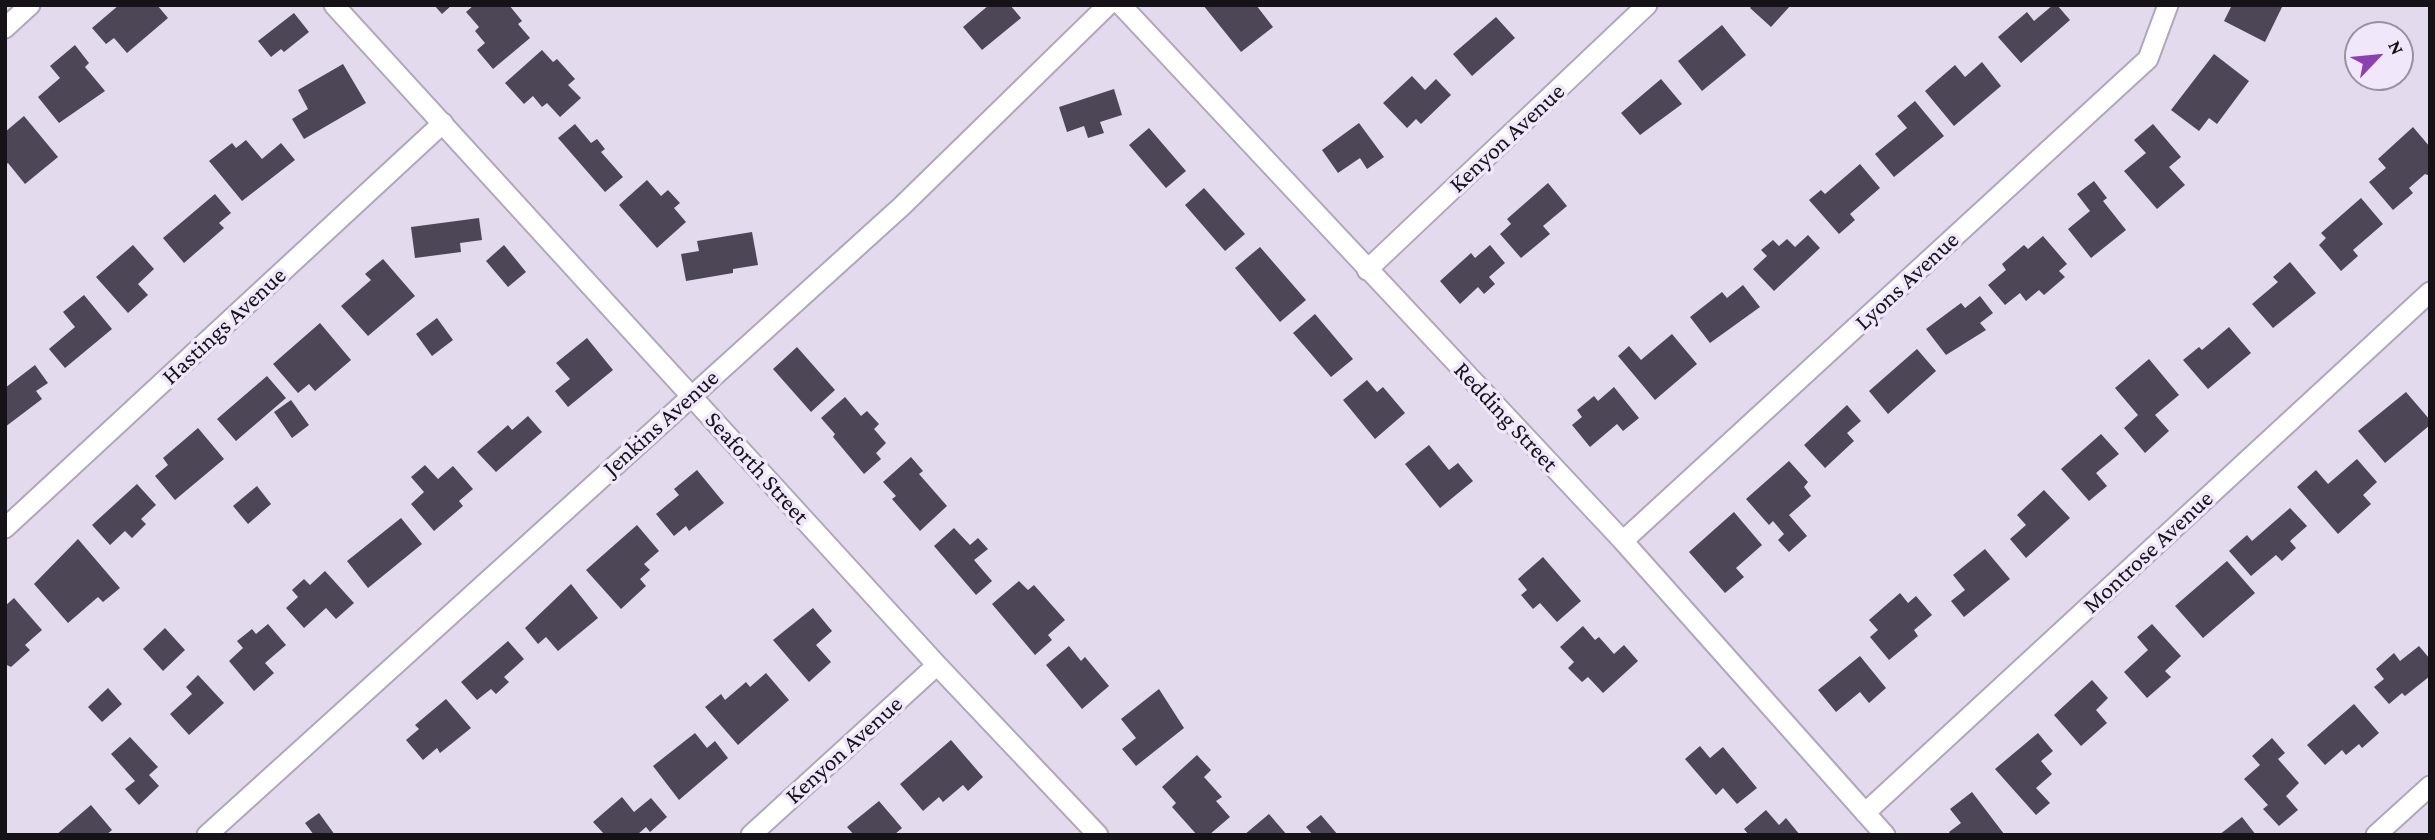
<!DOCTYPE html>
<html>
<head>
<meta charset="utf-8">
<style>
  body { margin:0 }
  #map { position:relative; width:2435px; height:840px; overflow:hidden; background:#e3daed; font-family:"Crimson Pro",serif }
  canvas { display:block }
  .frame { position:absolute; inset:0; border:7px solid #151218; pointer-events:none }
  .north { position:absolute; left:2344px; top:21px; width:70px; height:70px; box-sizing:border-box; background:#f0e7fb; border:2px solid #9892a0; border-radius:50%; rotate:64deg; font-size:19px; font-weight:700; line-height:28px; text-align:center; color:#151218 }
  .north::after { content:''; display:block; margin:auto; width:24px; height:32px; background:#8c40b2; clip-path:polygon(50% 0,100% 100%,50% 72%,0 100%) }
</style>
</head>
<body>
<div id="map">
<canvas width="2435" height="840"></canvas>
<div class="frame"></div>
<div class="north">N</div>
</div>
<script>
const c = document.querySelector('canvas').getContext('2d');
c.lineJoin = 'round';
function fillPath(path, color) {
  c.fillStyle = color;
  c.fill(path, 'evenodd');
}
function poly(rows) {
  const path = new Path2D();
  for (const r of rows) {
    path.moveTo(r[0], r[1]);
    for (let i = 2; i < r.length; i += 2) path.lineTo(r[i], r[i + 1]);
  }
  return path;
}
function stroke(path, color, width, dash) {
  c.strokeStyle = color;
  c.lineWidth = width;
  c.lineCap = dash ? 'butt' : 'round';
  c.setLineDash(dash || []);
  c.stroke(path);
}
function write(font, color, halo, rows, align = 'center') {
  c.font = font + ' "Crimson Pro",serif';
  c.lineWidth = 7;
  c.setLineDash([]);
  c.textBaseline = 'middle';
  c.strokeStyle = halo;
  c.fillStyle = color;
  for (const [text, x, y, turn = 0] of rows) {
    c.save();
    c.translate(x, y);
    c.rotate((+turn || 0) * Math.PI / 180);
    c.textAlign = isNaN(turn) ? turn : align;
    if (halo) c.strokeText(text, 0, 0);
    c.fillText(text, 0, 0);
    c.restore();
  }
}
const building = poly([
  [119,5,157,5,168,18,127,53,114,38,106,44,92,28],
  [434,5,452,5,442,14],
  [474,5,509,5,522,21,518,24,530,38,493,69,477,50,485,43,475,31,479,27,466,12],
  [989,5,1010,5,1021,18,982,50,963,27],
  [1203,5,1256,5,1273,27,1241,52],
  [1752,5,1791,5,1771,27,1750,8],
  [2053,5,2057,5,2070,20,2021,63,1998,37,2027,12,2034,21],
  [2232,5,2283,5,2265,42,2224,21],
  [294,13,309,32,284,52,281,49,271,57,258,41],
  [1496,17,1515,38,1472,76,1453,54],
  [1722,25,1746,55,1702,91,1678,61],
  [75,45,89,63,85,67,105,91,59,123,38,97,60,78,50,66],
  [542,50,553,62,557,59,575,79,568,85,581,98,560,117,547,103,542,107,533,96,524,104,505,83],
  [2214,54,2249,81,2217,124,2209,118,2199,131,2171,110],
  [1982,62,2001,86,1954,126,1925,91,1955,65,1965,77],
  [343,64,366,103,304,139,292,119,308,109,298,90],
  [1412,76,1425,90,1436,79,1451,95,1421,124,1416,119,1407,128,1383,103],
  [1661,79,1682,104,1640,135,1621,113],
  [1114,89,1122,115,1100,122,1104,133,1088,138,1084,126,1067,132,1059,107],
  [1915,101,1944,136,1894,177,1875,154,1907,128,1897,116],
  [24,116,58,157,25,184,8,163,5,165,5,132],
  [1359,123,1384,157,1367,169,1360,158,1338,173,1322,150],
  [575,124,591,143,597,139,605,149,601,152,623,177,605,192,558,138],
  [2153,124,2181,157,2169,167,2185,185,2157,209,2124,171,2146,153,2134,140],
  [2413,127,2430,147,2430,176,2425,174,2409,188,2413,193,2393,210,2369,182,2386,168,2378,159],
  [1149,128,1186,171,1166,188,1129,145],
  [246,140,262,159,281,143,295,160,242,201,209,161,232,143,236,148],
  [1860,164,1880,188,1850,214,1855,220,1839,234,1809,200,1821,190,1825,194],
  [647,180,661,196,668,190,680,203,674,208,686,222,657,248,619,205],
  [2094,181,2107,198,2103,201,2126,230,2091,258,2068,229,2090,211,2077,194],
  [1548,183,1567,206,1543,226,1550,234,1521,258,1500,234,1511,224,1507,219],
  [1204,188,1245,234,1225,251,1185,205],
  [215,194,231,213,219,223,224,228,184,263,163,238],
  [2361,198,2383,224,2353,250,2358,256,2341,271,2319,245,2326,238,2321,233],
  [479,218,482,240,460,243,461,252,415,258,411,227],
  [752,232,758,265,733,269,733,273,686,281,681,254,699,251,697,241],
  [1808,235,1820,248,1774,291,1753,269,1767,256,1761,250,1773,240,1779,246,1787,239,1795,247],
  [2043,236,2067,264,2059,271,2065,277,2044,295,2039,290,2026,301,2020,293,2005,305,1988,285,2006,270,2002,264,2024,245,2028,249],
  [133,245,154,269,138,284,148,295,128,313,96,277],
  [504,245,526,272,508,287,486,261],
  [1490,245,1505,263,1489,277,1495,284,1484,294,1478,287,1460,304,1440,281,1471,253,1475,258],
  [1260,247,1306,300,1280,322,1235,268],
  [383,259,415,296,368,336,341,306,371,280,365,274],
  [2290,262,2316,293,2273,328,2252,304,2278,282,2273,277],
  [1743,285,1760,307,1710,343,1690,317,1722,292,1727,298],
  [84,295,112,329,65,368,49,349,75,327,63,312],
  [1980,296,1993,313,1980,323,1986,330,1946,355,1926,329,1961,303,1965,308],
  [1315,314,1353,359,1331,377,1293,333],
  [437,318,453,340,432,356,416,334],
  [320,323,351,360,315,391,309,384,298,393,273,364],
  [2229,327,2251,353,2208,389,2183,360,2199,347,2202,350],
  [1672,334,1697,364,1655,400,1618,356,1629,346,1641,360],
  [587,338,613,370,568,407,555,391,570,379,556,363],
  [797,347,835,390,811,412,773,369],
  [1917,349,1936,371,1888,414,1869,391],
  [2149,359,2179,395,2155,415,2169,431,2145,453,2124,428,2138,415,2115,388],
  [35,365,48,383,36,391,42,399,5,427,5,388],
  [267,376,286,398,236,441,217,419],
  [1367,380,1377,392,1383,387,1405,413,1375,439,1343,400],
  [1614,387,1639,418,1623,431,1617,424,1590,447,1572,425,1582,417,1577,410,1594,396,1598,401],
  [2406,392,2430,420,2430,425,2385,463,2358,431],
  [845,397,861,416,867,411,879,424,874,429,886,443,876,453,881,459,864,474,833,437,835,434,821,418],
  [291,400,309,425,292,438,274,412],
  [1847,405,1861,421,1847,433,1854,441,1825,468,1804,445],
  [528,416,542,432,496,472,477,452,508,425,512,430],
  [198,428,224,459,175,500,155,476,168,465,163,458],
  [2101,434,2119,454,2096,473,2107,486,2089,501,2061,469],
  [1429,445,1449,470,1458,463,1473,481,1440,508,1405,464],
  [911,457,923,471,919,474,947,506,920,531,892,499,896,496,883,482],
  [2357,459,2377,482,2363,495,2371,504,2338,534,2297,487,2316,470,2328,484],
  [1789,461,1808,482,1804,487,1811,496,1789,515,1807,536,1789,552,1778,540,1784,534,1773,521,1769,525,1746,499],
  [425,465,438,479,453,466,473,489,459,501,463,506,434,531,411,504,424,492,411,477],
  [697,470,724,503,689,531,686,526,674,536,656,514,679,495,674,489],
  [137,484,156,505,141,519,146,524,132,538,125,531,110,545,92,525],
  [257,486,271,504,248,524,233,506],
  [2044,490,2070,518,2026,558,2010,539,2026,525,2017,515],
  [2290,508,2307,526,2290,541,2296,548,2282,561,2276,555,2251,576,2229,551,2247,535,2252,541],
  [1734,512,1762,545,1736,568,1744,577,1725,593,1689,552],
  [401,518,422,544,368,588,347,561],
  [637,525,659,551,644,564,650,570,640,579,646,586,621,609,586,570],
  [954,528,970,545,978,538,988,549,974,560,992,581,976,595,934,546],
  [78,539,120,588,103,602,98,597,68,623,34,584],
  [1985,549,2010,579,1964,617,1951,601,1965,590,1953,575],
  [1543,557,1581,601,1557,622,1540,603,1533,609,1521,595,1527,590,1518,579],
  [2227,561,2255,593,2203,638,2175,606],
  [325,571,354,603,336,619,326,608,304,628,286,608,298,597,292,590,304,579,310,585],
  [1019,581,1028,590,1034,585,1065,620,1048,635,1052,640,1035,655,992,604],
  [571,584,598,618,558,651,546,637,538,644,525,628],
  [1900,593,1908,603,1916,596,1932,615,1914,630,1918,636,1889,660,1870,637,1878,630,1869,620],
  [14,598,42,630,25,645,30,650,11,667,5,664,5,606],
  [813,608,832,631,816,645,831,662,809,682,773,640],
  [268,624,286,645,265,663,274,673,254,691,229,661,243,648,237,641,252,629,256,634],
  [2152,624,2181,656,2165,671,2171,677,2147,698,2124,672,2148,650,2137,637],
  [1583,626,1595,640,1599,637,1614,654,1624,645,1638,661,1603,693,1588,677,1582,682,1568,668,1574,662,1560,647],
  [165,628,185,650,163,671,143,649],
  [508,641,524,659,504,677,509,682,496,694,491,689,477,700,461,682],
  [1069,646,1081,661,1085,657,1109,686,1082,709,1046,665],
  [2419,646,2430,659,2430,676,2405,696,2402,693,2389,704,2374,687,2384,679,2376,669,2394,653,2400,661],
  [1860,656,1886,688,1869,703,1860,692,1836,712,1818,690],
  [766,673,789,700,738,745,705,707,721,694,725,700,746,682,750,687],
  [198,675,224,703,189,735,170,714,192,694,186,687],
  [2092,680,2108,698,2096,710,2107,723,2081,746,2054,715],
  [108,688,122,704,102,722,88,707],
  [1159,689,1184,728,1136,766,1122,749,1136,738,1121,719],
  [446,699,471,728,440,753,437,748,423,760,406,740,419,729,415,725],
  [2354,704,2379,733,2362,748,2359,744,2346,755,2342,750,2325,765,2307,745],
  [695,733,707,748,715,741,728,758,679,800,653,766],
  [2038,733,2053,751,2041,761,2052,774,2036,788,2050,803,2036,815,1995,769],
  [130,737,158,767,149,775,159,786,139,805,125,789,135,781,111,754],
  [2272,738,2285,753,2278,759,2299,783,2286,796,2298,810,2279,826,2263,809,2268,805,2244,779,2260,765,2252,756],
  [951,740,983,777,968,791,963,785,943,802,939,797,923,811,900,784],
  [1700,746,1710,758,1723,747,1757,788,1737,804,1723,788,1716,795,1685,759],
  [1197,755,1211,770,1204,777,1222,797,1216,801,1230,817,1209,835,1197,835,1172,807,1176,803,1162,787],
  [1972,792,2004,834,2003,835,1951,835,1949,832,1961,823,1950,809],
  [622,797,634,812,651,798,667,817,650,832,646,827,637,835,605,835,593,822],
  [879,801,902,828,894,835,854,835,847,827],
  [91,805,112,830,106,835,56,835],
  [1766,810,1779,825,1786,818,1800,835,1749,835,1744,829],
  [319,813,335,835,314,835,305,823],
  [1269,814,1287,835,1244,835],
  [1321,815,1338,835,1313,835,1306,827],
  [2242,817,2256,835,2219,835]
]);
const street = poly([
  [334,5,937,665,1098,835],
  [1121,5,1623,541,1885,835],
  [5,28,30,5],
  [1367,270,1647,5],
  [5,528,443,123],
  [1623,541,2148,59,2168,5],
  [1865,813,2430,292],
  [207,835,902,206,1108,5],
  [751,835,937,665],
  [2376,835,2430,786]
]);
const streetNames = [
  ["Kenyon Avenue",1507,138,-43],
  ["Lyons Avenue",1907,281,-43],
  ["Hastings Avenue",224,326,-43],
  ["Redding Street",1506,417,47],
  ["Jenkins Avenue",661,423,-42],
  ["Seaforth Street",757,468,48],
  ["Montrose Avenue",2148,552,-43],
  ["Kenyon Avenue",844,750,-42]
];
fillPath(building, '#4c4656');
stroke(street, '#b0a7ba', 23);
stroke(street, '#fff', 19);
write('24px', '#151218', '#f0e7fb', streetNames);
</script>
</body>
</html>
